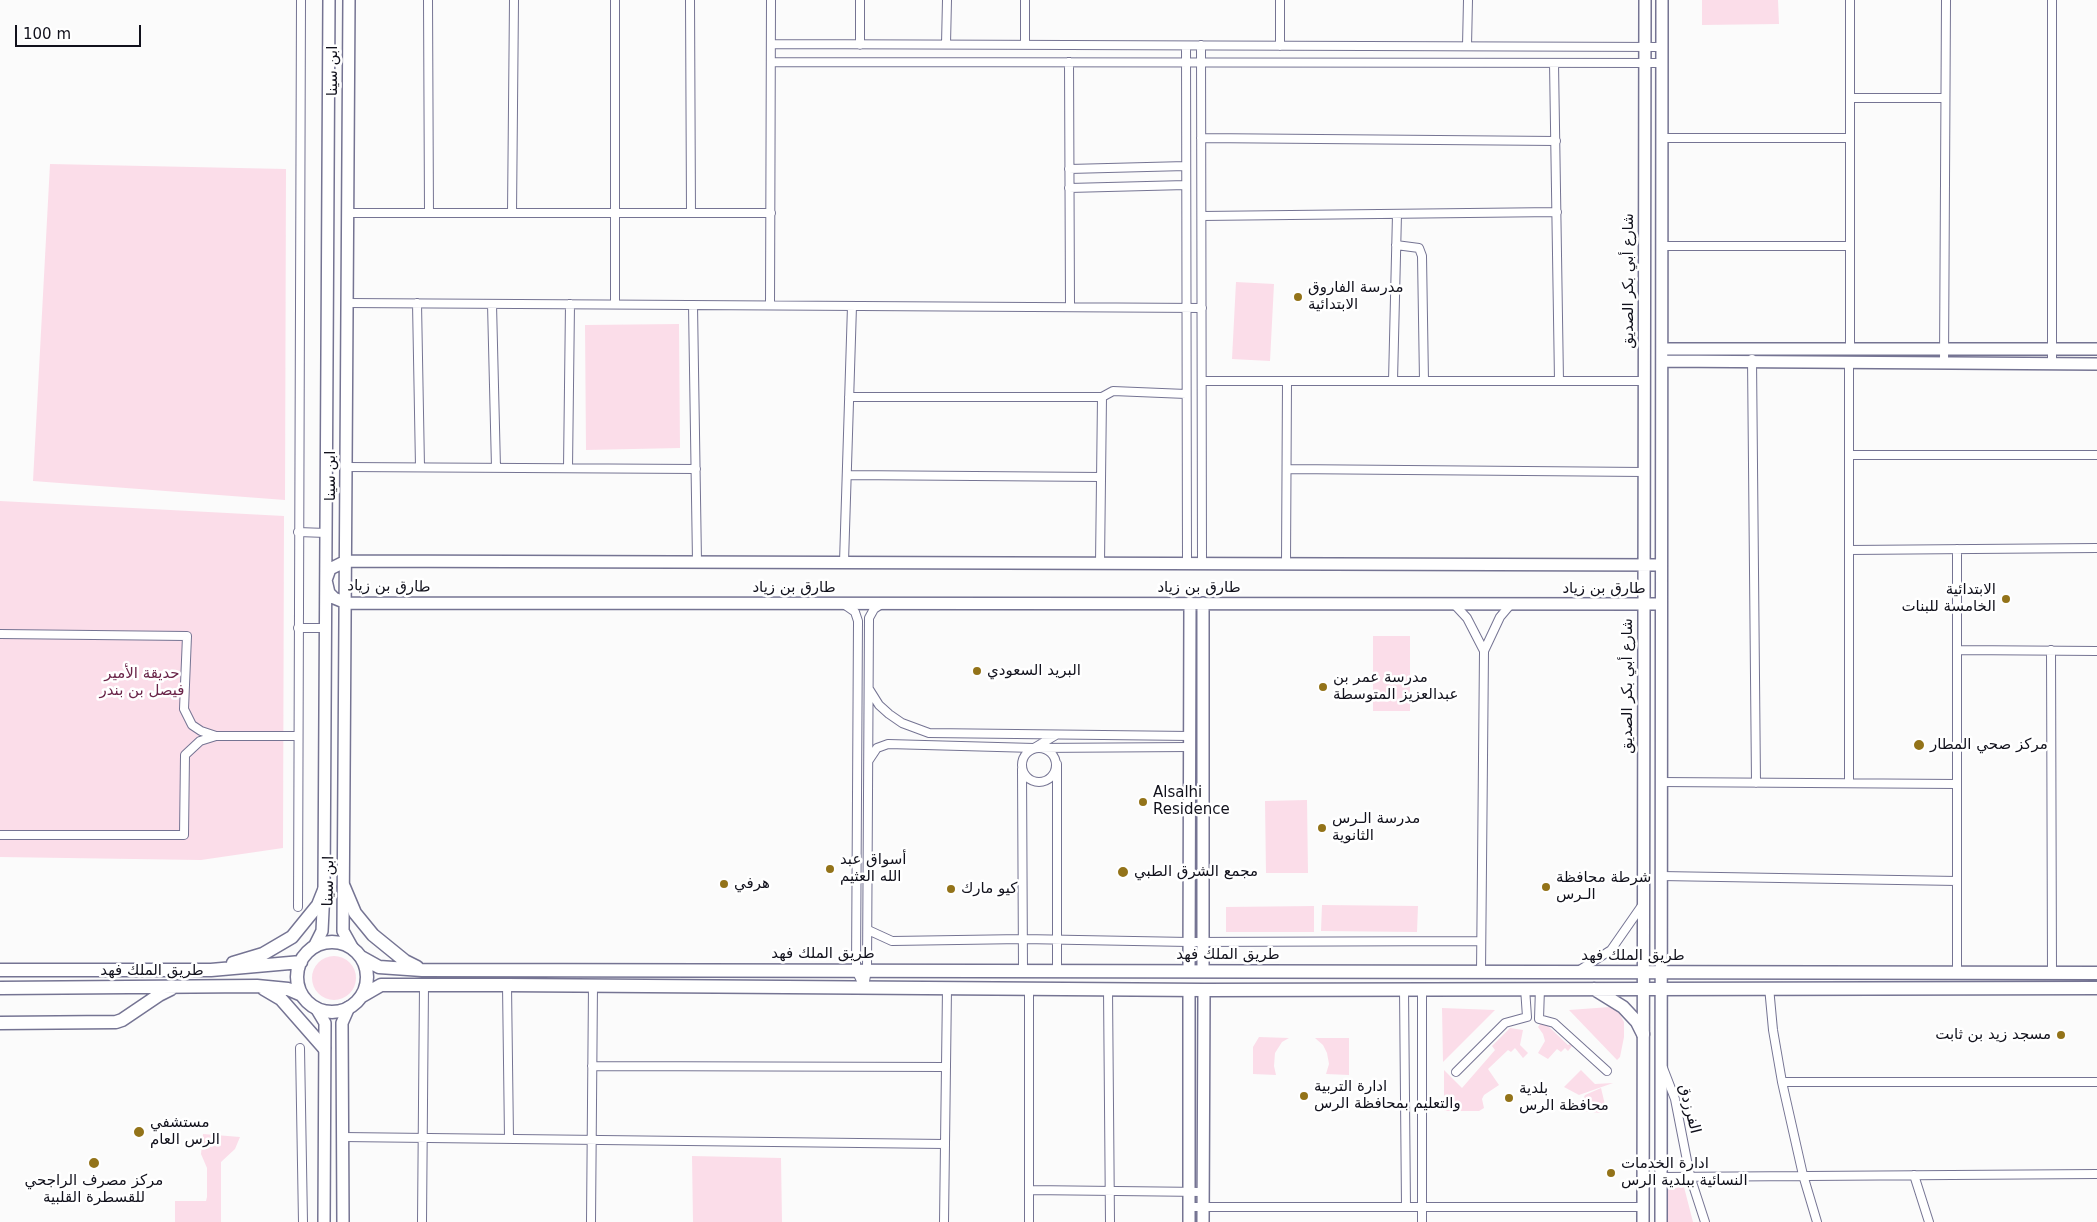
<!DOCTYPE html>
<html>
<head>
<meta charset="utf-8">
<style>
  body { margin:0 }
  #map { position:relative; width:2097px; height:1222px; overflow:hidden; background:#fbfbfb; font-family:"DejaVu Sans",sans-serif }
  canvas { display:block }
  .scale { position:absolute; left:15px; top:25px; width:126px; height:22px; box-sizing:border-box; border:2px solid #11111c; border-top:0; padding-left:6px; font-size:15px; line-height:18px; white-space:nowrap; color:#11111c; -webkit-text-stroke:4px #fff; paint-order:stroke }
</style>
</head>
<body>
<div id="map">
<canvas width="2097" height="1222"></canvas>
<div class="scale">100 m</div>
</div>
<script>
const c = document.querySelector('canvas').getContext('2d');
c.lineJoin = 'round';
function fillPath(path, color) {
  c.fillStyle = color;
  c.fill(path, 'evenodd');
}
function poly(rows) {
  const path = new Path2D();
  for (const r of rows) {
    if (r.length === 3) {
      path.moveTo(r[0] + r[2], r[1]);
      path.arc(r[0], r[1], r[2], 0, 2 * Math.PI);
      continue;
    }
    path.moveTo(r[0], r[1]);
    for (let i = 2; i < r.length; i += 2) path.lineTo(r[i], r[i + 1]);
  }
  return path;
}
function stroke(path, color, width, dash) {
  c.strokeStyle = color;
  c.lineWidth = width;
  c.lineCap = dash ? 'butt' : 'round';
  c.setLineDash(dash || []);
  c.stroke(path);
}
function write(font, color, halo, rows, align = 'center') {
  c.font = font + ' "DejaVu Sans","Noto Naskh Arabic",sans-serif';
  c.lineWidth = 5;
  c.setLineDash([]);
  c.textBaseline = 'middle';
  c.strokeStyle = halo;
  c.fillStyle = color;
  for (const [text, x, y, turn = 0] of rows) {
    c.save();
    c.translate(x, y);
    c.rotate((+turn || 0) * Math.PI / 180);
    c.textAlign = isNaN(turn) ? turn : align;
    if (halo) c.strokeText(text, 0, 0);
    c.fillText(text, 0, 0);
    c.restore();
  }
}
const green = poly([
  [1702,0,1778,0,1779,24,1702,25],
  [50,164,286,169,285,500,33,481],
  [1236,282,1274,284,1270,361,1232,359],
  [679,324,680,448,586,450,585,325],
  [0,501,284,516,283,848,201,860,0,857],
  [1373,636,1410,636,1410,711,1373,711],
  [1307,800,1308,873,1266,873,1265,801],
  [1322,905,1418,906,1417,932,1321,931],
  [1314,906,1314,932,1226,932,1226,907],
  [334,978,22],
  [1610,1007,1619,1013,1624,1022,1624,1037,1620,1057,1617,1060,1569,1010],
  [1442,1008,1495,1010,1443,1062],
  [1541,1023,1548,1026,1568,1045,1570,1044,1572,1046,1568,1051,1565,1048,1561,1052,1557,1049,1548,1059,1538,1053,1545,1041,1543,1034,1538,1027],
  [1510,1028,1523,1030,1520,1045,1528,1053,1523,1058,1515,1048,1511,1052,1508,1050,1488,1069,1499,1085,1484,1095,1482,1099,1484,1108,1479,1111,1444,1111,1444,1070,1462,1088,1495,1050,1492,1046],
  [1259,1037,1289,1038,1282,1042,1275,1053,1274,1066,1276,1075,1253,1074,1253,1047],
  [1315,1038,1349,1038,1349,1075,1326,1074,1329,1064,1327,1053,1323,1045],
  [1581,1070,1595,1084,1613,1083,1579,1095,1564,1087],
  [1601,1088,1606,1109,1601,1113,1583,1111,1579,1107,1585,1095],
  [203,1134,240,1137,235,1149,221,1162,221,1222,175,1222,175,1201,206,1201,207,1197,207,1168,201,1154],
  [692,1156,781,1158,782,1222,693,1222],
  [1684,1187,1693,1222,1668,1222,1668,1188]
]);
const street = poly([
  [428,0,429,213],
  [690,0,691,213],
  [860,0,860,45],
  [2052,0,2052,364],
  [771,44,1662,47],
  [946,44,947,0],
  [1025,45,1025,0],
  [1201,45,1202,563],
  [1186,46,1187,563],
  [1280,46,1280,0],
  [1467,46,1468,0],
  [771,62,1662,63],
  [1069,62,1070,307],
  [1554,63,1559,381],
  [1850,98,1945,98],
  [1201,138,1556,141],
  [1662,138,1850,138],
  [1069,169,1186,166],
  [1069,188,1186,185],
  [348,213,771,213],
  [512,213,514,0],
  [1202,216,1557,212],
  [1396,245,1419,248,1422,256,1424,381],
  [1662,246,1850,246],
  [347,303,1202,308],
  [417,303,420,467],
  [492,304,496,468],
  [615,304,615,0],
  [693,305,697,562],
  [770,305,771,0],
  [1850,349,1850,0],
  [1752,359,1756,783],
  [1944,363,1946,0],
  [1202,381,1644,381],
  [1393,381,1397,214],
  [849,397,1102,397,1100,563],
  [1102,397,1113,391,1186,394],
  [1849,455,2097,455],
  [346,467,696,469],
  [568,468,570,304],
  [1287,469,1644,472],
  [847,475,1101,477],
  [298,532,326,533],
  [1957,549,1957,973],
  [1849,550,2097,548],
  [844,562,852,306],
  [1286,563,1287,381],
  [1454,604,1467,618,1484,651,1500,617,1511,604],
  [845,605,855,612,858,621,856,970,864,987],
  [298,628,326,628],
  [0,634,187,636,184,709,192,725,201,731,216,736,200,741,185,755,184,835,0,835],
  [1957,650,2097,651],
  [2051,650,2052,973],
  [869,689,879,705,889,714,902,723,929,733,1190,736],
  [216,736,297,736],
  [1039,765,17],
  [1034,748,1056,735],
  [869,760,877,748,888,744,1034,748,1190,747],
  [1057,764,1057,971],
  [1022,769,1023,971],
  [1661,782,1957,784],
  [1849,783,1849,362],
  [1661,876,1957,881],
  [298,907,301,0],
  [868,930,892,941,1023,939,1189,942,1481,941],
  [1578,971,1611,950,1643,904],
  [1481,972,1484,651],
  [507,985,509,1139],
  [864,987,867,970,869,618,874,609,883,603],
  [1769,987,1773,1030,1782,1082,1803,1175,1817,1222],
  [1540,988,1539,1019,1554,1023,1607,1071],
  [1108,989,1110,1222],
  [1404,989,1406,1207],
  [300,1048,303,1222],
  [592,1066,946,1067],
  [1663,1068,1675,1099,1690,1176,1705,1222],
  [1456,1072,1505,1023,1527,1017,1525,988],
  [1782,1082,2097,1082],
  [343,1137,945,1144],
  [1914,1175,1929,1222],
  [1661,1177,2097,1174],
  [1029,1190,1203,1192],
  [1189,1207,1643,1207],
  [422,1222,424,985],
  [591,1222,593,985],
  [944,1222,947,988],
  [1029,1222,1029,988],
  [1422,1222,1422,989]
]);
const secondary = poly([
  [349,0,343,931,353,949],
  [1662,349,2097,349],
  [1662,361,2097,364],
  [1661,604,346,603,334,598,329,593,326,580,330,569,346,561,1661,565],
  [314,947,322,931,324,890,329,0],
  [1189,971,1190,603],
  [1203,971,1203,603],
  [316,1008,325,1023,324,1222],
  [343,1222,342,1023,349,1007],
  [1189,1222,1189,990],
  [1203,1222,1204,990],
  [1643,1222,1645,0],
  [1661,1222,1662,0]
]);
const primary = poly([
  [344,887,355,913,373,935,405,961,417,967],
  [332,977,35],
  [361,957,379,967,422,970,2097,973],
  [233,963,263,954,292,937,318,905,324,890],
  [0,970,211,970,301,962],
  [0,988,257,986,288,989,302,995],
  [264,989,281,999,324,1048],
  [1594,989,1623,1007,1637,1022,1643,1034],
  [362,996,381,985,507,985,1204,990,2097,988],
  [0,1023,116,1022,122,1020,159,995,171,989]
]);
const markers = [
  [1298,297,5,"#937319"],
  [2006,599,5,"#937319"],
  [977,671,5,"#937319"],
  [1323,687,5,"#937319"],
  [1919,745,6,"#937319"],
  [1143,802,5,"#937319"],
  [1322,828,5,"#937319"],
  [830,869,5,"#937319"],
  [1123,872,6,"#937319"],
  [724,884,5,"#937319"],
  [1546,887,5,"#937319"],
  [951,889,5,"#937319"],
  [2061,1035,5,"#937319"],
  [1304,1096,5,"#937319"],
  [1509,1098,5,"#937319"],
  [139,1132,6,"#937319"],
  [94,1163,6,"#937319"],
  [1611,1173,5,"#937319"]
];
const streetNames = [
  ["ابن سينا",333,71,-90],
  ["شارع أبي بكر الصديق",1629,281,-90],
  ["ابن سينا",331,476,-90],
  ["طارق بن زياد",389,587,1],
  ["طارق بن زياد",794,588],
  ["طارق بن زياد",1199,588],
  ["طارق بن زياد",1604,589],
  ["شارع أبي بكر الصديق",1628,686,-90],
  ["ابن سينا",329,881,-89],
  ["طريق الملك فهد",823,954],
  ["طريق الملك فهد",1228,955],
  ["طريق الملك فهد",1633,956],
  ["طريق الملك فهد",152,971],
  ["الفرزدق",1689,1109,76]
];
const poiNames = [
  ["مدرسة الفاروق",1308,288],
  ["الابتدائية",1308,305],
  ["الابتدائية",1996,590,"right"],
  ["الخامسة للبنات",1996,607,"right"],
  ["البريد السعودي",987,671],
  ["مدرسة عمر بن",1333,678],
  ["عبدالعزيز المتوسطة",1333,695],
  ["مركز صحي المطار",1930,745],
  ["Alsalhi",1153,793],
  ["Residence",1153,810],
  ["مدرسة الـرس",1332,819],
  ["الثانوية",1332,836],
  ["أسواق عبد",840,860],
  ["الله العثيم",840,877],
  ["مجمع الشرق الطبي",1134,872],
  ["شرطة محافظة",1556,878],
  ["الـرس",1556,895],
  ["هرفي",734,884],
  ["كيو مارك",961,889],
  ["مسجد زيد بن ثابت",2051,1035,"right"],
  ["ادارة التربية",1314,1087],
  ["والتعليم بمحافظة الرس",1314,1104],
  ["بلدية",1519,1089],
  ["محافظة الرس",1519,1106],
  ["مستشفي",150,1123],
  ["الرس العام",150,1140],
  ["ادارة الخدمات",1621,1164],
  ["النسائية ببلدية الرس",1621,1181],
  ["مركز مصرف الراجحي",94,1181,"center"],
  ["للقسطرة القلبية",94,1198,"center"]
];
const parkNames = [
  ["حديقة الأمير",142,674],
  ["فيصل بن بندر",142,691]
];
fillPath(green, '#fbdde9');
stroke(street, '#757493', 10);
stroke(secondary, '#757493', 14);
stroke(primary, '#757493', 15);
stroke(street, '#fff', 8);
stroke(secondary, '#fff', 11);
stroke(primary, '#fff', 12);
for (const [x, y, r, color] of markers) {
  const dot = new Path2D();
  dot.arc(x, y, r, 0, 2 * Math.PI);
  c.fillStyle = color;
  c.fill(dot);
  stroke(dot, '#fff', 2);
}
write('15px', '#11111c', '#fff', streetNames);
write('15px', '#11111c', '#fff', poiNames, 'left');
write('15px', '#6a2549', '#fff', parkNames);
</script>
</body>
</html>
